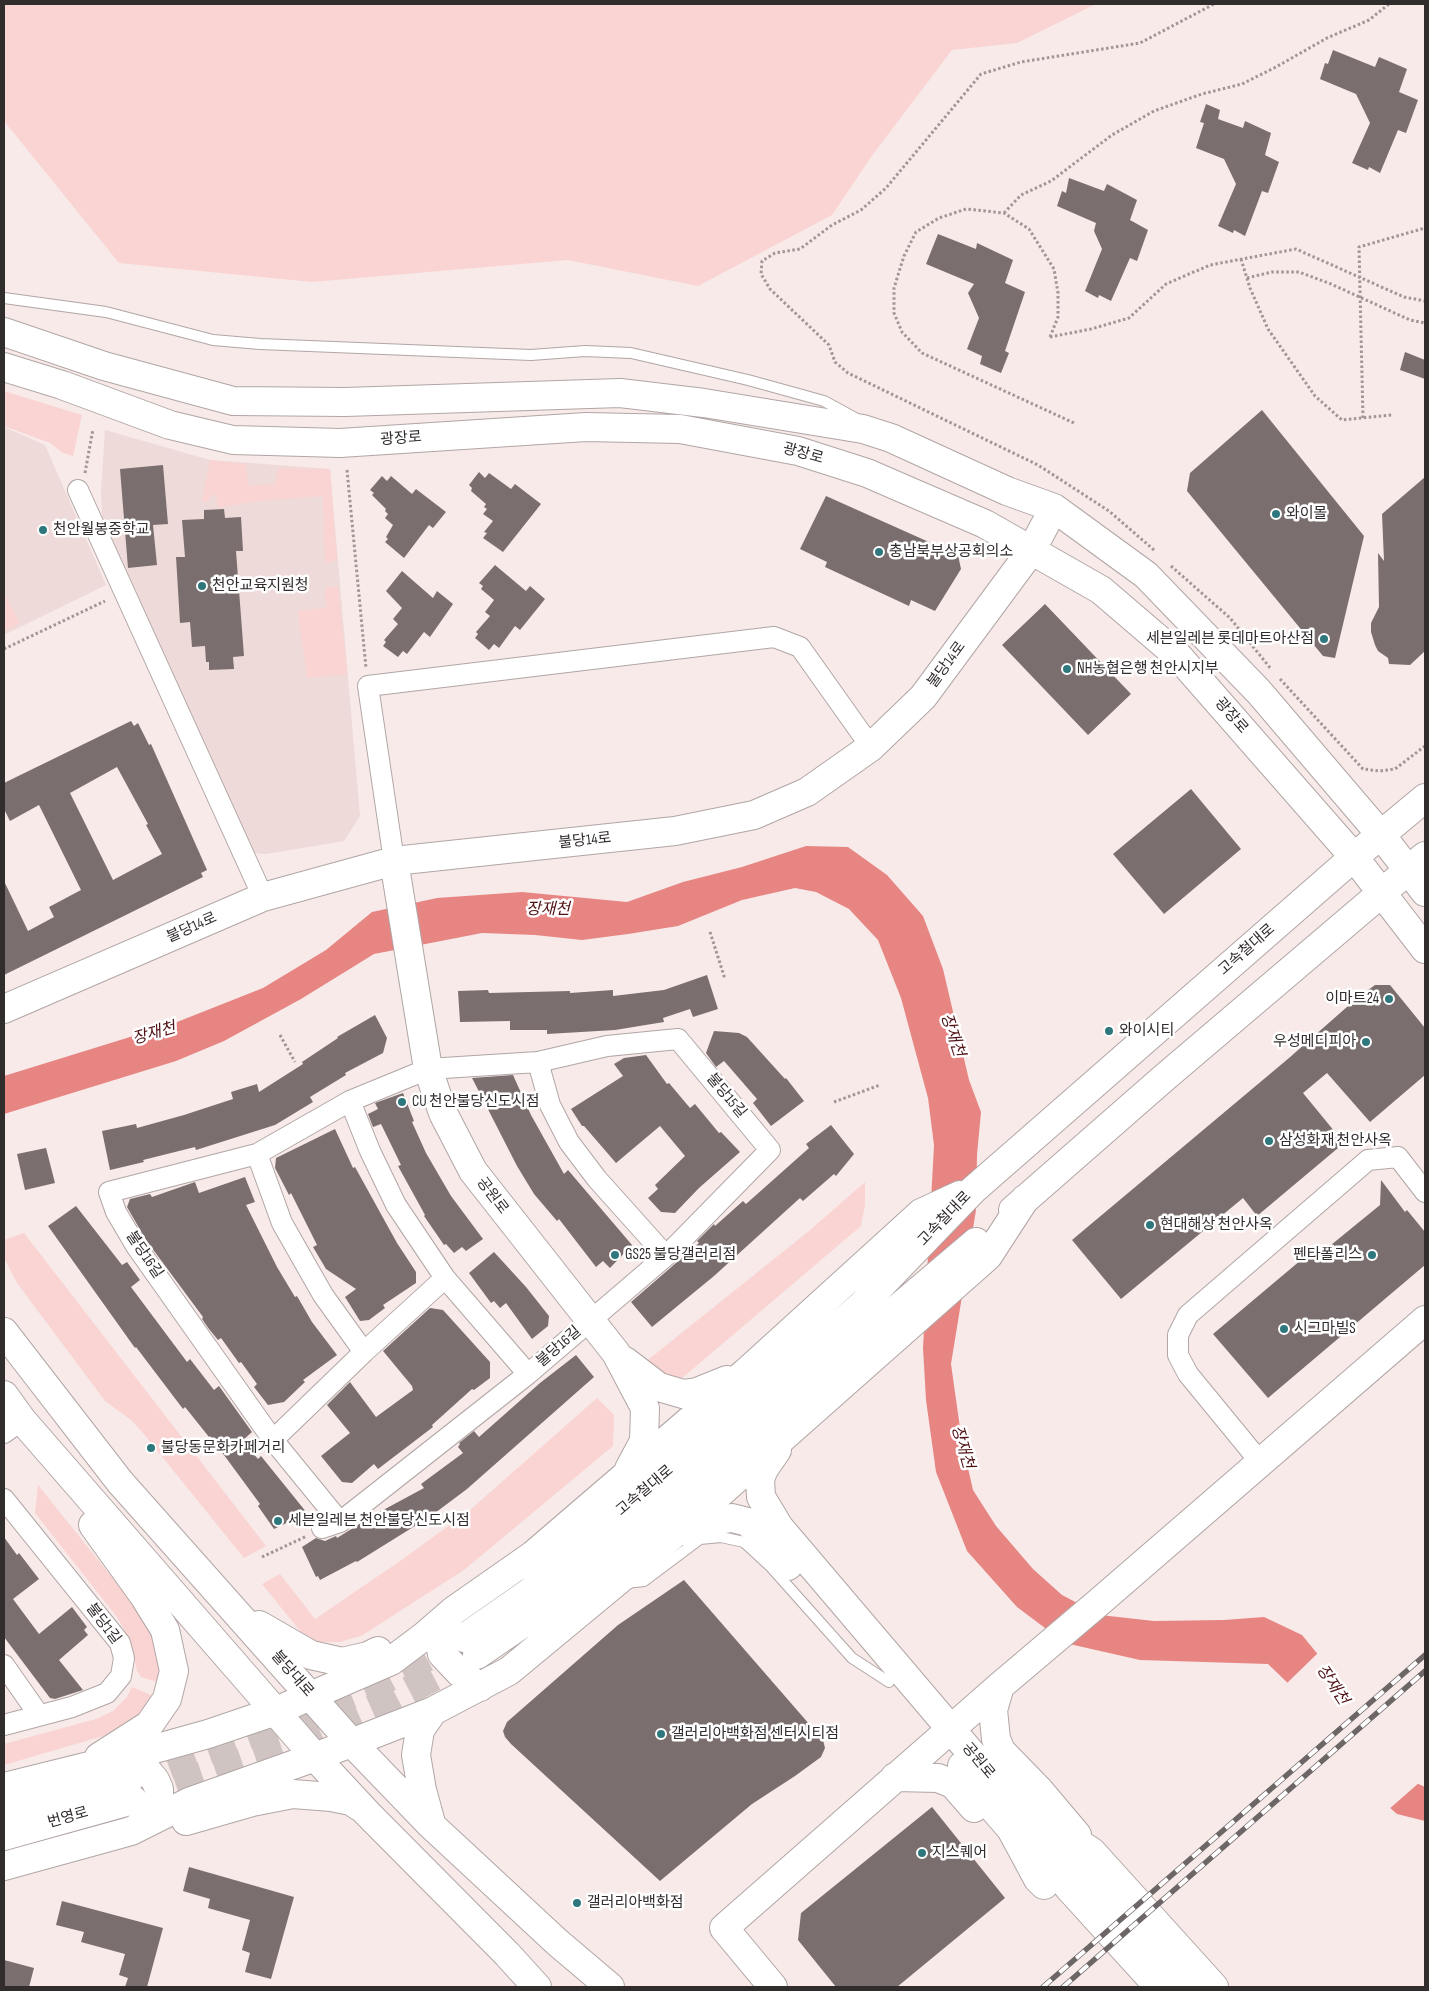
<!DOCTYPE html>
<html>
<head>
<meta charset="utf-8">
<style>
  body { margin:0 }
  #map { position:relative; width:1429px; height:1991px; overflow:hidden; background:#f7eae9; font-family:"Sofia Sans Condensed",sans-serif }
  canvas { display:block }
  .frame { position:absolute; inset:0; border:5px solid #322d2d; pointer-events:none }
</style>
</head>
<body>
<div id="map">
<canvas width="1429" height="1991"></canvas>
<div class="frame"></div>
</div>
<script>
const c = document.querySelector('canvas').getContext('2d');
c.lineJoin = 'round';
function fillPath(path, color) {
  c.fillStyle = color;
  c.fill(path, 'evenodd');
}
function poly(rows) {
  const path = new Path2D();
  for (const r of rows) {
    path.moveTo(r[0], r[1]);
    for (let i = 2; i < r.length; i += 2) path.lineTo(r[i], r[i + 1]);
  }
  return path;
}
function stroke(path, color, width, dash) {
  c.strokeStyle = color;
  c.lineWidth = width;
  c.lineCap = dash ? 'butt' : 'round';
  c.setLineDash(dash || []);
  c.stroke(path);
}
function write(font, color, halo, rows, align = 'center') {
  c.font = font + ' "Sofia Sans Condensed","Noto Sans KR",sans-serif';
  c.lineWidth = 5;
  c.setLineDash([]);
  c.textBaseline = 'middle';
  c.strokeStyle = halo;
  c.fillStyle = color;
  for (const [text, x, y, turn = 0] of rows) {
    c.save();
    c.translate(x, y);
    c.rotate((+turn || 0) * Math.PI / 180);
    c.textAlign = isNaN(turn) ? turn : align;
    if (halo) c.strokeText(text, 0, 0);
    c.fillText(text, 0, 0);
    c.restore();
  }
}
const built = poly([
  [4,427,45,445,106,585,4,635],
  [105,430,210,460,330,469,360,816,344,841,266,854,254,853,102,516,101,492]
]);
const green = poly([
  [4,4,1096,4,1017,43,952,50,871,157,832,215,698,286,568,260,312,282,119,263,4,121],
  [4,391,82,415,73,456,63,453,50,443,4,426],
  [210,460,245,464,249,486,275,484,278,468,330,469,337,560,325,563,323,496,257,501,218,508,216,495,212,495,208,501,204,502,202,500],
  [338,586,347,674,307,678,298,611,326,608,325,588],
  [4,593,20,623,4,631],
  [865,1182,865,1205,861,1226,681,1379,672,1381,644,1363,809,1231],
  [24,1233,266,1546,244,1558,143,1433,131,1420,105,1401,17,1283,4,1258,4,1240],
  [597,1398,614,1415,613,1446,464,1570,361,1636,340,1642,309,1642,262,1584,280,1574,315,1619,403,1559,470,1510],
  [38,1485,130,1600,149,1628,158,1646,160,1661,157,1682,141,1677,137,1671,130,1640,117,1617,35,1513],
  [132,1687,151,1695,140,1715,110,1734,4,1765,4,1744,96,1719,113,1711,127,1697]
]);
const water = poly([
  [806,846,848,847,887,875,923,916,943,969,969,1080,981,1112,977,1155,976,1210,951,1364,962,1442,973,1490,996,1526,1033,1569,1062,1595,1100,1615,1154,1621,1224,1620,1264,1617,1302,1635,1325,1663,1390,1757,1414,1782,1425,1787,1425,1821,1397,1814,1363,1784,1294,1689,1268,1664,1140,1660,1065,1643,1017,1607,967,1551,936,1472,926,1400,923,1348,934,1145,928,1098,901,998,878,940,849,909,816,892,795,888,742,900,678,926,628,934,582,940,535,935,482,933,374,954,301,999,224,1041,176,1061,4,1114,4,1076,172,1024,263,988,326,950,372,912,437,898,522,892,627,902,683,882,742,867]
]);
const pier = poly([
  [1319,1652,1392,1756,1416,1780,1420,1782,1388,1810,1361,1786,1292,1690,1286,1684]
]);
const building = poly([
  [1333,50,1375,67,1379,57,1407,69,1399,92,1418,100,1406,133,1398,130,1380,173,1369,167,1368,170,1352,163,1370,123,1356,94,1320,79,1325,63,1328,64],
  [1206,104,1220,110,1218,119,1243,128,1245,121,1271,133,1265,155,1279,162,1268,193,1262,191,1245,236,1234,230,1233,233,1218,226,1236,184,1224,159,1196,148,1204,123,1200,122],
  [1069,178,1104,191,1107,184,1137,200,1130,220,1148,230,1137,261,1130,258,1111,301,1099,295,1098,298,1085,291,1102,249,1094,231,1096,223,1057,206,1062,191,1066,193],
  [938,234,976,249,977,243,1013,260,1005,283,1025,292,1005,351,1009,353,1001,373,980,364,982,356,967,349,979,318,968,293,974,284,926,264],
  [1405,352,1425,360,1425,379,1400,370],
  [1262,410,1364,536,1335,658,1323,656,1187,491,1190,473],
  [163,465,168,524,153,525,157,565,128,568,120,469],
  [479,472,485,478,489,473,511,489,515,484,541,504,503,552,483,538,487,533,484,532,493,521,483,514,487,509,484,507,486,504,471,491,472,488,469,485],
  [382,476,387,481,391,476,412,494,416,489,446,512,433,528,429,525,404,558,385,542,388,539,386,537,393,525,385,518,388,514,385,511,386,509,372,495,374,493,370,490],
  [1425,477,1425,651,1410,665,1389,664,1388,658,1378,651,1375,645,1371,632,1371,623,1379,607,1378,553,1384,561,1382,514],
  [826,496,958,555,961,569,935,611,911,600,909,606,825,567,827,562,800,549],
  [224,509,225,518,241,517,243,551,236,551,244,656,233,657,234,669,209,670,209,662,206,662,205,646,192,647,190,622,180,623,176,557,185,557,182,520,204,519,204,510],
  [495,565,526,591,530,586,545,599,520,630,515,626,499,648,494,644,489,650,475,638,478,634,476,632,490,616,485,612,494,600,481,589,483,586,479,583],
  [402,571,433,598,437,591,453,604,430,637,424,632,407,654,403,651,398,657,383,646,386,642,384,640,398,624,393,619,402,608,386,591],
  [1045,604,1131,694,1088,735,1002,645],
  [131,721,134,726,138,723,149,745,151,744,207,870,201,873,203,877,4,975,4,881,28,931,54,917,49,907,81,890,39,805,10,821,4,809,4,783],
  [117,767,148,824,146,825,162,854,113,880,70,793],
  [1191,789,1241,849,1164,914,1113,854],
  [707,975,718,1009,693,1017,690,1009,663,1018,664,1022,615,1030,547,1034,547,1030,510,1030,510,1021,460,1022,458,991,488,990,489,993,570,991,570,993,613,990,613,996,664,990],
  [1375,985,1390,985,1425,1028,1425,1075,1370,1122,1327,1073,1303,1093,1344,1143,1257,1216,1243,1198,1121,1299,1072,1240,1289,1058,1356,999],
  [375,1015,387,1038,383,1053,345,1073,346,1075,310,1097,313,1102,275,1125,196,1150,195,1147,143,1160,144,1162,110,1170,102,1131,136,1124,137,1128,184,1115,233,1099,231,1092,257,1084,259,1092,303,1064,302,1062,338,1038,337,1037],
  [714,1031,739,1033,747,1037,785,1079,786,1078,804,1101,771,1126,753,1103,757,1099,731,1069,724,1061,716,1067,706,1053],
  [646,1055,667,1084,669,1083,690,1108,695,1104,719,1133,721,1132,740,1152,699,1188,675,1213,661,1212,648,1198,658,1189,655,1185,685,1156,660,1126,616,1163,584,1126,582,1126,571,1109,623,1076,614,1064,624,1058],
  [513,1075,531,1115,564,1174,568,1170,632,1245,610,1268,603,1261,596,1267,559,1219,557,1221,534,1194,517,1166,472,1078],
  [403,1093,414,1121,412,1122,426,1153,451,1196,483,1239,466,1251,462,1247,454,1253,446,1244,444,1245,424,1216,425,1215,398,1166,401,1165,381,1124,373,1127,368,1114,378,1109,375,1103],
  [831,1125,854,1154,836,1176,834,1174,803,1201,800,1198,714,1276,652,1327,631,1302,699,1243,697,1241,714,1224,715,1226,743,1201,746,1204,809,1148,806,1144],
  [335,1129,353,1168,355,1167,397,1243,416,1272,416,1283,383,1305,385,1308,369,1320,360,1321,345,1297,356,1289,326,1269,313,1247,317,1245,291,1193,289,1195,275,1168,276,1158],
  [46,1148,55,1183,25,1190,17,1154],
  [245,1177,255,1202,246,1205,277,1267,295,1297,297,1296,312,1322,337,1355,303,1380,305,1382,284,1402,268,1405,254,1387,257,1384,241,1362,239,1363,221,1338,218,1340,209,1329,202,1319,203,1317,146,1240,127,1207,130,1199,150,1194,152,1197,195,1182,199,1193],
  [1381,1180,1405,1212,1407,1210,1425,1232,1425,1265,1268,1398,1213,1334,1301,1260,1302,1261,1311,1254,1320,1254,1380,1205],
  [76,1206,122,1265,127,1262,140,1280,131,1287,187,1362,190,1359,214,1390,219,1386,252,1432,242,1441,258,1459,261,1456,307,1513,274,1529,258,1506,260,1504,210,1436,209,1437,185,1407,183,1409,136,1347,135,1348,48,1226],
  [494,1252,526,1287,549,1316,548,1326,532,1339,506,1303,500,1308,494,1301,491,1303,469,1273],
  [430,1308,443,1310,490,1362,490,1378,474,1390,472,1389,432,1425,433,1427,378,1469,374,1464,352,1483,342,1482,321,1456,350,1433,327,1405,350,1382,376,1417,413,1390,412,1386,383,1351],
  [576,1355,594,1377,467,1489,431,1516,357,1562,356,1561,320,1580,318,1576,316,1577,302,1547,316,1538,325,1541,336,1536,337,1538,374,1515,424,1488,421,1484,463,1453,458,1447,460,1444,459,1443,474,1431,479,1437,540,1383],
  [4,1537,17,1555,19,1553,39,1579,13,1599,39,1634,72,1607,87,1627,84,1630,88,1635,59,1660,83,1690,55,1699,50,1698,4,1637],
  [684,1580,823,1740,825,1748,821,1757,795,1776,752,1804,660,1881,511,1744,505,1737,503,1731,507,1722,618,1625],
  [932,1807,1005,1898,897,1987,836,1987,798,1940,801,1913],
  [189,1867,294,1897,271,1979,245,1972,250,1953,242,1950,250,1920,208,1908,210,1899,183,1891],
  [62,1901,163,1928,147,1987,125,1987,128,1978,119,1975,125,1954,81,1942,84,1932,56,1925],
  [4,1960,34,1968,29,1987,4,1987]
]);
const secondaryTunnel = poly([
  [129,1780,278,1725,373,1686,462,1639],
  [136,1798,291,1745,383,1704,474,1656]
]);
const path = poly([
  [1004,213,1021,195,1051,181,1112,135,1154,111,1202,94,1242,84,1276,67,1327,38,1369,20,1389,4],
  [1241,259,1250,288,1268,329,1315,396,1342,420,1392,415],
  [1247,278,1272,272,1299,272,1331,284,1410,320,1425,323],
  [1050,337,1058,317,1058,293,1054,269,1029,229,1004,213,966,209,939,218,916,232,904,256,894,288,894,313,902,332,922,353,1074,423],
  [1050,337,1091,329,1129,318,1166,284,1210,265,1296,249,1404,297,1425,301],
  [1363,418,1359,247,1425,228],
  [347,470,366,668],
  [85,473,93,429],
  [1154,550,1109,511,1038,465,848,373,835,362,829,345,770,289,761,274,762,261,775,253,800,249,832,225,861,210,886,188,981,74,1021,62,1140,43,1214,4],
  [1171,566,1230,618,1271,669],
  [4,649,105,601],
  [1280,679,1363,769,1380,771,1395,769,1425,746],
  [710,932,725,979],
  [280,1035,295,1062],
  [834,1102,880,1085],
  [262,1557,307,1536]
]);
const lane = poly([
  [4,298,106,312,213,340,260,344,531,355,585,351,631,353,748,380,824,401,855,418],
  [626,1583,644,1581,700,1539,721,1537,744,1542,770,1566,852,1658,889,1682]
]);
const street = poly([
  [78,490,263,897],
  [394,861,368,686,774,637,800,647,871,747],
  [678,1039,770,1150,666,1256,528,1374,340,1522,273,1440,136,1246,116,1212,109,1192,257,1154,350,1101,428,1069,538,1062,607,1046,678,1039],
  [538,1062,550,1105,569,1142,597,1179,666,1256],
  [350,1101,370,1151,396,1205,445,1278],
  [257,1154,282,1223,323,1295,364,1352],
  [4,1433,22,1420],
  [273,1440,364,1352,445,1278,528,1374],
  [1261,1463,1188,1374,1178,1355,1178,1335,1188,1315,1368,1160,1398,1157,1425,1192],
  [4,1499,120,1643,124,1658,121,1676,107,1693,72,1707,4,1725],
  [322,1528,340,1522],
  [4,1665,39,1715]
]);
const secondary = poly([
  [4,332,104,366,233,401,345,402,620,393,704,403,863,429,891,438,1007,491,1054,508,1146,575,1259,692,1381,835,1425,892],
  [4,367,62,385,170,425,233,440,340,443,586,427,680,429,798,451,867,473,985,524,1101,590,1178,656,1354,857,1425,949],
  [394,861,428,1069,443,1113,473,1171,616,1353,645,1408,644,1441,629,1469],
  [4,1009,263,897,394,861,675,831,754,815,807,792,871,747,923,697,1031,551,1054,508],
  [1013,1210,1165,1077,1425,856],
  [4,1332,120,1482,352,1743,431,1825,557,1942,610,1987],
  [625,1361,659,1387,683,1394,697,1392,727,1380],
  [4,1395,22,1420,315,1757,367,1813,507,1954,537,1987],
  [777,1450,764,1469,760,1479,761,1497,779,1527,1023,1814,1053,1842,1185,1987],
  [93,1525,144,1596,165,1630,174,1671,167,1699,149,1725,99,1757],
  [685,1531,696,1525,718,1520,732,1518,748,1522,788,1566],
  [450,1614,438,1635,442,1654,459,1672,480,1687],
  [259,1625,311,1655,342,1662,368,1656,378,1651],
  [464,1638,530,1592,618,1514,767,1388,862,1305,973,1190,1354,857,1425,798],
  [477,1655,541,1611,976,1242],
  [1000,1686,993,1710,996,1739,1001,1751,1039,1790,1077,1835],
  [114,1761,129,1762,145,1768,155,1780,159,1789,159,1807,153,1816,140,1825],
  [962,1766,966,1777,1011,1829,1038,1879,1044,1885],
  [895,1777,938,1778,953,1784,974,1808],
  [4,1787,133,1755,208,1734,276,1711,391,1661,423,1637,453,1611,533,1555,745,1373,921,1213,960,1195],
  [4,1814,129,1780],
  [186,1821,252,1802,293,1794,331,1797,351,1801,360,1807],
  [431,1823,422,1790,416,1755,420,1730,433,1711],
  [1051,1825,1092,1852,1214,1987],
  [4,1836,133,1800],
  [1043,1856,1069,1888,1159,1987],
  [4,1866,131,1831,189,1802,315,1757,433,1711,509,1671,666,1541,988,1256,1025,1199],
  [773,1987,724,1928,1000,1686,1098,1603,1425,1320]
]);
const rail = poly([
  [1043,1987,1425,1655],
  [1063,1987,1425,1671]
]);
const markers = [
  [1276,514,5,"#2e777d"],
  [43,530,5,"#2e777d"],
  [879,552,5,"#2e777d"],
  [202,586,5,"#2e777d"],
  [1324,639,5,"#2e777d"],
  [1067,669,5,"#2e777d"],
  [1389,999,5,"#2e777d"],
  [1109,1031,5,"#2e777d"],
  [1366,1042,5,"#2e777d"],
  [402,1102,5,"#2e777d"],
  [1269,1141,5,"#2e777d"],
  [1150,1225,5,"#2e777d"],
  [615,1255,5,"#2e777d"],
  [1372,1255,5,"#2e777d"],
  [1284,1329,5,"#2e777d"],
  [151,1448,5,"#2e777d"],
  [278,1521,5,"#2e777d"],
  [661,1734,5,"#2e777d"],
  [922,1853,5,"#2e777d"],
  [577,1903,5,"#2e777d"]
];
const streetNames = [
  ["광장로",401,439,-4],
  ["광장로",803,454,15],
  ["불당14로",947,665,-54],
  ["광장로",1231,716,49],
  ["불당14로",585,841,-6],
  ["불당14로",192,928,-24],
  ["고속철대로",1247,950,-41],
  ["불당15길",726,1096,50],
  ["공원로",492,1196,53],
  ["고속철대로",945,1219,-46],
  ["불당16길",144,1255,56],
  ["불당16길",559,1347,-41],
  ["고속철대로",645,1491,-40],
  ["불당1길",103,1624,53],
  ["불당대로",292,1674,49],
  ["공원로",978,1761,50],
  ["번영로",68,1818,-16]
];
const poiNames = [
  ["와이몰",1286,514],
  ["천안월봉중학교",53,530],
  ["충남북부상공회의소",889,552],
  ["천안교육지원청",212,586],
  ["세븐일레븐 롯데마트아산점",1314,639,"right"],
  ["NH농협은행 천안시지부",1077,669],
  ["이마트24",1379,999,"right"],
  ["와이시티",1119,1031],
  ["우성메디피아",1356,1042,"right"],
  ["CU 천안불당신도시점",412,1102],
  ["삼성화재 천안사옥",1279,1141],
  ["현대해상 천안사옥",1160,1225],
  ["GS25 불당갤러리점",625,1255],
  ["펜타폴리스",1362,1255,"right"],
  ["시그마빌S",1294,1329],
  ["불당동문화카페거리",161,1448],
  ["세븐일레븐 천안불당신도시점",288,1521],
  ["갤러리아백화점 센터시티점",671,1734],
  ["지스퀘어",932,1853],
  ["갤러리아백화점",587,1903]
];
const waterNames = [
  ["장재천",548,910],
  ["장재천",154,1034,-16],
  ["장재천",952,1035,72],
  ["장재천",962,1447,74],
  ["장재천",1332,1685,57]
];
fillPath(built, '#eedad8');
fillPath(green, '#fad4d2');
fillPath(water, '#e78583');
fillPath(pier, '#f7eae9');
fillPath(building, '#7a6f6e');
stroke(secondaryTunnel, '#d0c4c3', 28, [28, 14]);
stroke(lane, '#b1a6a5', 12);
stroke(street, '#b1a6a5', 22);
stroke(secondary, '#b1a6a5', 30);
stroke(path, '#9f9695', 3, [2.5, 2.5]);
stroke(lane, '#fff', 10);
stroke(street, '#fff', 20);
stroke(secondary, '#fff', 28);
stroke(rail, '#6d6666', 5.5);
stroke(rail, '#fff', 4, [11]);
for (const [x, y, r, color] of markers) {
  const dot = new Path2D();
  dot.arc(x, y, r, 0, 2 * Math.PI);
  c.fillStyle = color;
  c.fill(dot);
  stroke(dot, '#fff', 2);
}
write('15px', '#322d2d', '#fff', streetNames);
write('15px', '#322d2d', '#fff', poiNames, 'left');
write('italic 16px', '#4f1215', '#fff', waterNames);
</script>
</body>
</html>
